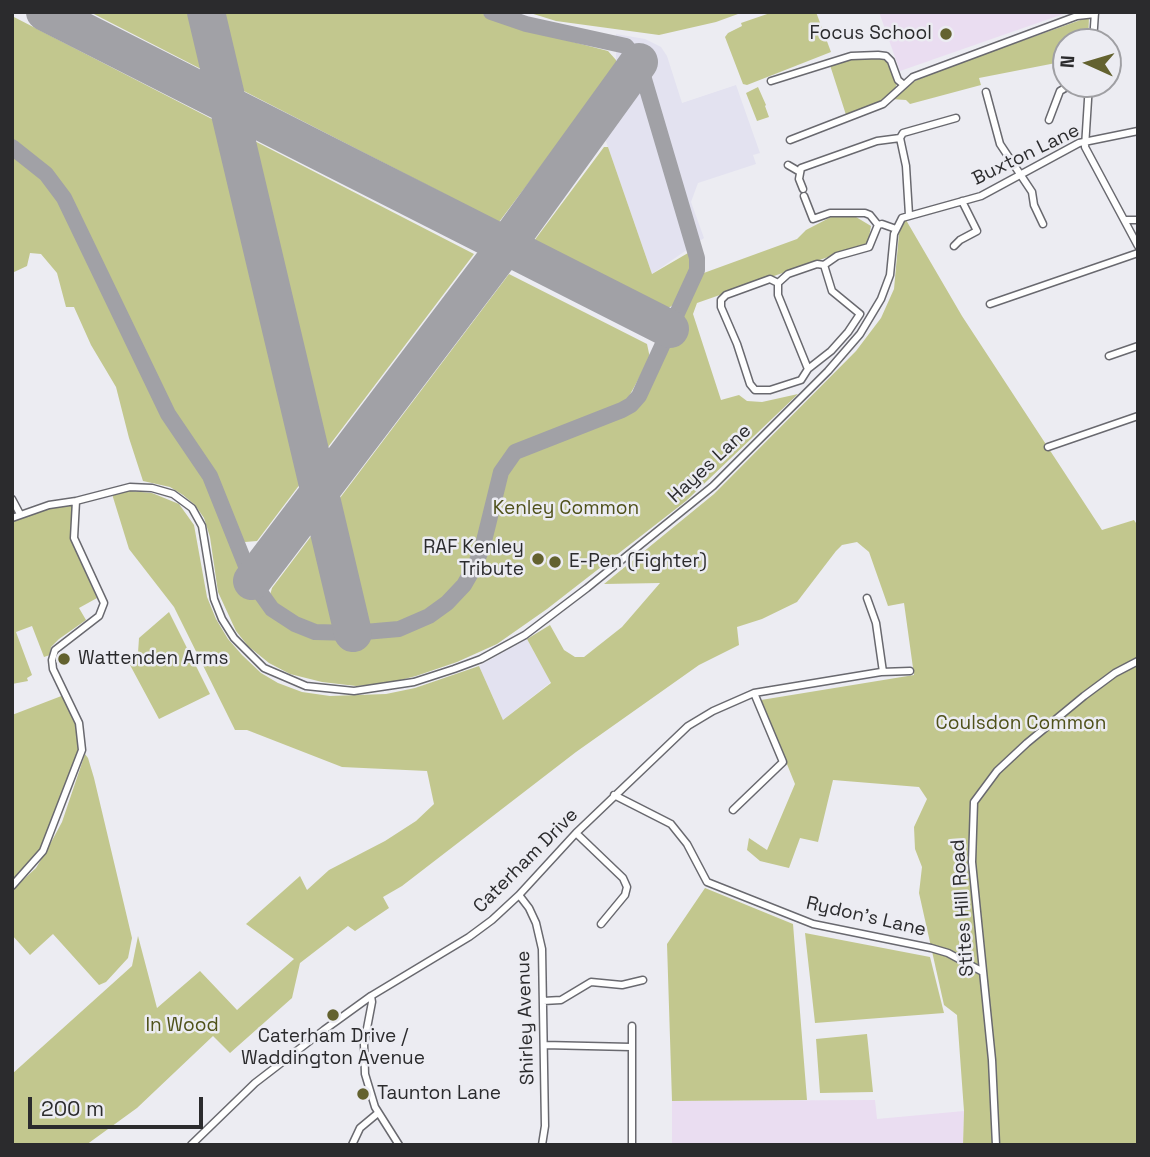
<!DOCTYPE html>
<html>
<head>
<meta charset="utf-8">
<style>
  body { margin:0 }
  #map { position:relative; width:1150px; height:1157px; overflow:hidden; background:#ececf2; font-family:"Space Grotesk",sans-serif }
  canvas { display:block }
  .frame { position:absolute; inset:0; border:14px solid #2b2b2d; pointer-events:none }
  .north { position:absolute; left:1052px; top:28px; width:70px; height:70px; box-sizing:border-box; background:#ececf2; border:2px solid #9f9fa3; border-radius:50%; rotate:274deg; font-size:19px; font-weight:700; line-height:28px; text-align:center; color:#2b2b2d }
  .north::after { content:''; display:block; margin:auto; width:24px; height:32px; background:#63622f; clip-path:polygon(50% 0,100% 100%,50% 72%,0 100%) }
  .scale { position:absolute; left:28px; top:1097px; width:175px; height:32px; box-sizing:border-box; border:4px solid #2b2b2d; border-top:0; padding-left:9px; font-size:21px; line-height:24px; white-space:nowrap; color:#2b2b2d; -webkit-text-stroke:5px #ececf2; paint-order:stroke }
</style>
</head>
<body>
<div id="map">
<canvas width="1150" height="1157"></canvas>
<div class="frame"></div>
<div class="north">N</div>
<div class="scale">200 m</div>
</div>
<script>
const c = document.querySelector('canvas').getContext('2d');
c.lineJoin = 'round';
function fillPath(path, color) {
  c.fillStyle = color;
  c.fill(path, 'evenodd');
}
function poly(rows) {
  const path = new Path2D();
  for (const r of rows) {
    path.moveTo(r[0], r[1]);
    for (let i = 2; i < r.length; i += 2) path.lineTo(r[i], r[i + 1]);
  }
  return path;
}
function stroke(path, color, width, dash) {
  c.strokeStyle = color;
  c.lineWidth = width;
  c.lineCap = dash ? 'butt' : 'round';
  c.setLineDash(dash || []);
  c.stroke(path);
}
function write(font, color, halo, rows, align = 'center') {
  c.font = font + ' "Space Grotesk",sans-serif';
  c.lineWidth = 5;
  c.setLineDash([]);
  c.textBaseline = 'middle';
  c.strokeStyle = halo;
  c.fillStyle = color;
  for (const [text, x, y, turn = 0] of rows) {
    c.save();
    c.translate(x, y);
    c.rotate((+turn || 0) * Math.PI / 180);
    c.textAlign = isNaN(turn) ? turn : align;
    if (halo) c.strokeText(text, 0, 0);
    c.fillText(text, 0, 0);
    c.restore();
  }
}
const built = poly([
  [616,34,645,39,661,47,667,56,682,103,736,85,760,153,753,155,756,164,698,183,691,202,704,238,652,274,592,101,616,67],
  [527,639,551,682,503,720,479,666]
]);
const education = poly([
  [879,12,1069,12,900,71],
  [875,1100,877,1119,964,1111,963,1145,672,1145,672,1101]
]);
const green = poly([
  [90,12,477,12,550,36,608,51,616,60,616,67,499,222],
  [527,12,738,12,738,14,716,22,659,35,556,21],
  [773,12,816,12,831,52,747,85,743,84,725,37,728,33,742,26,741,23],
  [12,16,474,254,257,541,245,542,237,533,215,473,171,408,64,190,50,172,12,138],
  [1089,17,1088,42,1066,42,1066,61,979,78,981,85,910,104,906,100,891,99,847,118,829,62,851,56,886,56,898,80,892,98,913,82,940,70],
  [758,87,766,105,765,106,769,117,757,121,746,93],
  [604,147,608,147,652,274,688,253,693,268,679,301,670,307,662,307,534,241],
  [12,152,42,177,59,200,164,415,206,478,243,574,255,594,269,611,292,626,315,636,384,635,400,633,418,626,449,605,466,588,479,567,487,546,505,474,511,464,519,454,633,408,642,398,701,274,797,239,806,230,833,216,856,217,871,226,868,243,697,303,693,314,721,400,739,395,747,401,762,402,798,394,686,501,547,609,497,644,457,662,416,676,385,684,356,686,322,682,290,674,269,663,248,646,236,631,218,592,210,537,204,518,195,505,183,495,170,487,143,481,129,438,116,387,91,345,74,307,66,307,57,273,41,254,30,253,27,266,12,273],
  [906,220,962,316,1102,530,1134,520,1138,526,1138,1145,963,1145,964,1111,957,1015,944,1005,919,893,922,867,915,849,914,827,927,799,919,787,833,780,818,842,800,838,789,868,760,861,747,850,749,838,767,850,795,784,761,700,914,675,904,603,888,606,869,552,857,542,842,545,836,551,797,602,762,619,737,627,739,645,699,665,576,752,402,886,383,897,389,908,355,931,348,926,300,963,292,998,230,1053,213,1036,137,1108,86,1145,12,1145,12,1074,132,966,138,936,157,1008,200,971,237,1010,294,959,246,924,300,876,307,890,329,870,385,841,416,821,434,804,427,771,342,767,247,730,235,730,174,607,129,549,112,494,130,491,152,493,179,504,194,525,207,597,216,619,228,639,242,655,261,673,278,683,302,692,330,696,386,694,415,688,479,666,503,720,551,683,527,639,550,625,564,650,575,657,584,657,622,627,660,583,604,584,714,494,856,351,881,318,894,289,899,234,902,224],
  [509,274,647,344,650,358,627,400,513,446,496,471,473,558,461,580,427,612,406,622,372,627,317,627,290,615,273,602,270,595,272,588],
  [73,505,70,538,97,598,79,608,86,620,59,639,51,647,50,655,44,657,32,626,16,632,32,675,27,678,28,681,12,684,12,521,49,509],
  [169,612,210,694,159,719,130,665,138,653,139,638],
  [64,695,76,723,80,745,77,761,63,801,40,849,30,864,12,881,12,715],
  [85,754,88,758,94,778,132,938,128,958,106,982,99,985,53,934,30,955,12,935,12,890,36,868,48,848,62,822],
  [705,888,793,924,807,1100,672,1101,667,944],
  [805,933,930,957,944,1013,815,1023],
  [867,1034,873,1092,820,1093,816,1039]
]);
const taxiway = poly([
  [12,147,46,174,64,198,168,414,210,476,252,581,272,609,295,624,315,632,353,633,399,629,429,616,447,603,464,585,475,566,483,545,501,472,515,452,622,410,631,405,639,396,697,270,697,258,639,62,626,46,526,24,491,12]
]);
const runway = poly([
  [45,12,670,329],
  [206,12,353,633],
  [252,581,506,246,639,62]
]);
const minor = poly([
  [1093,42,1095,12],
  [771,81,851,56,878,55,886,56,891,61,898,80,904,85],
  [1089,84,1085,147,1138,246],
  [986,92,1000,144,1032,192,1034,205,1043,224],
  [1049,120,1060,91,1072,84],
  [790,140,883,104,913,77,1077,16,1095,14],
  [788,165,800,172],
  [803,189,799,179,801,168,877,141,900,138],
  [804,196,813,219,830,213,865,213,870,215,878,225],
  [909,215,906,166,900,138,903,133,956,118],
  [1125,220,1138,220],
  [954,246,960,240,977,231,962,201],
  [824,265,832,291,860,314,848,332,831,351,808,369,801,380,770,390,755,390,750,384,737,344,721,307,721,300,726,295,770,279,778,283,788,274,817,264,824,265,837,256,869,247,878,225,882,224,896,229],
  [778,283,778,295,808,369],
  [990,304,1138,253],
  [1109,356,1138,346],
  [1048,447,1138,416],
  [12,499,20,514],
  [12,518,49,505,76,501,130,487,152,488,173,494,192,508,202,526,214,599,222,619,234,638,264,668,306,686,354,691,414,682,454,669,481,659,525,635,587,588,713,486,828,371,860,334,881,299,890,275,894,234,902,218,981,196,1079,143,1138,131],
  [867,598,876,623,883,672],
  [614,795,671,824,687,844,707,882,813,924,931,948,948,953,983,972],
  [733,810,783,762,754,693],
  [576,833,623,878,627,887,625,895,601,924],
  [12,886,43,851,82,750,79,723,53,669,52,660,55,650,99,616,104,603,74,538,76,501],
  [519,895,529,908,536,923,542,949,545,1126,542,1145],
  [371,996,372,1002,364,1044,365,1074,375,1107,399,1145],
  [543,1001,561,1000,591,982,622,985,643,980],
  [544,1045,631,1047],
  [191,1145,255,1083,324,1030,371,996,469,937,492,920,519,895,576,833,688,726,713,711,754,693,881,672,910,671],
  [352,1145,360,1128,378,1113],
  [632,1145,632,1026],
  [996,1145,992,1060,972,862,974,802,997,771,1027,743,1084,696,1115,673,1138,661]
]);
const markers = [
  [946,34,7,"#63622f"],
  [538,559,7,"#63622f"],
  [555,562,7,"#63622f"],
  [64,659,7,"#63622f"],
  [333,1015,7,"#63622f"],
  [363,1094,7,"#63622f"]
];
const poiNames = [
  ["Focus School",932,34,"right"],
  ["RAF Kenley",524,548,"right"],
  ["Tribute",524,570,"right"],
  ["E-Pen (Fighter)",569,562],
  ["Wattenden Arms",78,659],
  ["Caterham Drive /",333,1037,"center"],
  ["Waddington Avenue",333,1059,"center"],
  ["Taunton Lane",377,1094]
];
const streetNames = [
  ["Buxton Lane",1026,155,-26],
  ["Hayes Lane",710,464,-43],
  ["Caterham Drive",526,861,-45],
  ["Stites Hill Road",963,908,-94],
  ["Rydon's Lane",866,917,13],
  ["Shirley Avenue",526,1018,-92]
];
const parkNames = [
  ["Kenley Common",566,509],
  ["Coulsdon Common",1021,724],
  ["In Wood",182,1026]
];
fillPath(built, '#e3e2f0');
fillPath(education, '#eaddf1');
fillPath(green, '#c2c78e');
stroke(taxiway, '#a1a1a6', 16);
stroke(runway, '#a1a1a6', 38);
stroke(minor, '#69696f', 9);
stroke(minor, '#fff', 6);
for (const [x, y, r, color] of markers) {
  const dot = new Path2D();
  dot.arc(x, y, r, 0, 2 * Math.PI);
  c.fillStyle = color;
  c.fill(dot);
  stroke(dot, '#ececf2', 2.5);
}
write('19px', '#2b2b2d', '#ececf2', poiNames, 'left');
write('19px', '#2b2b2d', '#ececf2', streetNames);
write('19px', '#4f511a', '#ececf2', parkNames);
</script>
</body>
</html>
